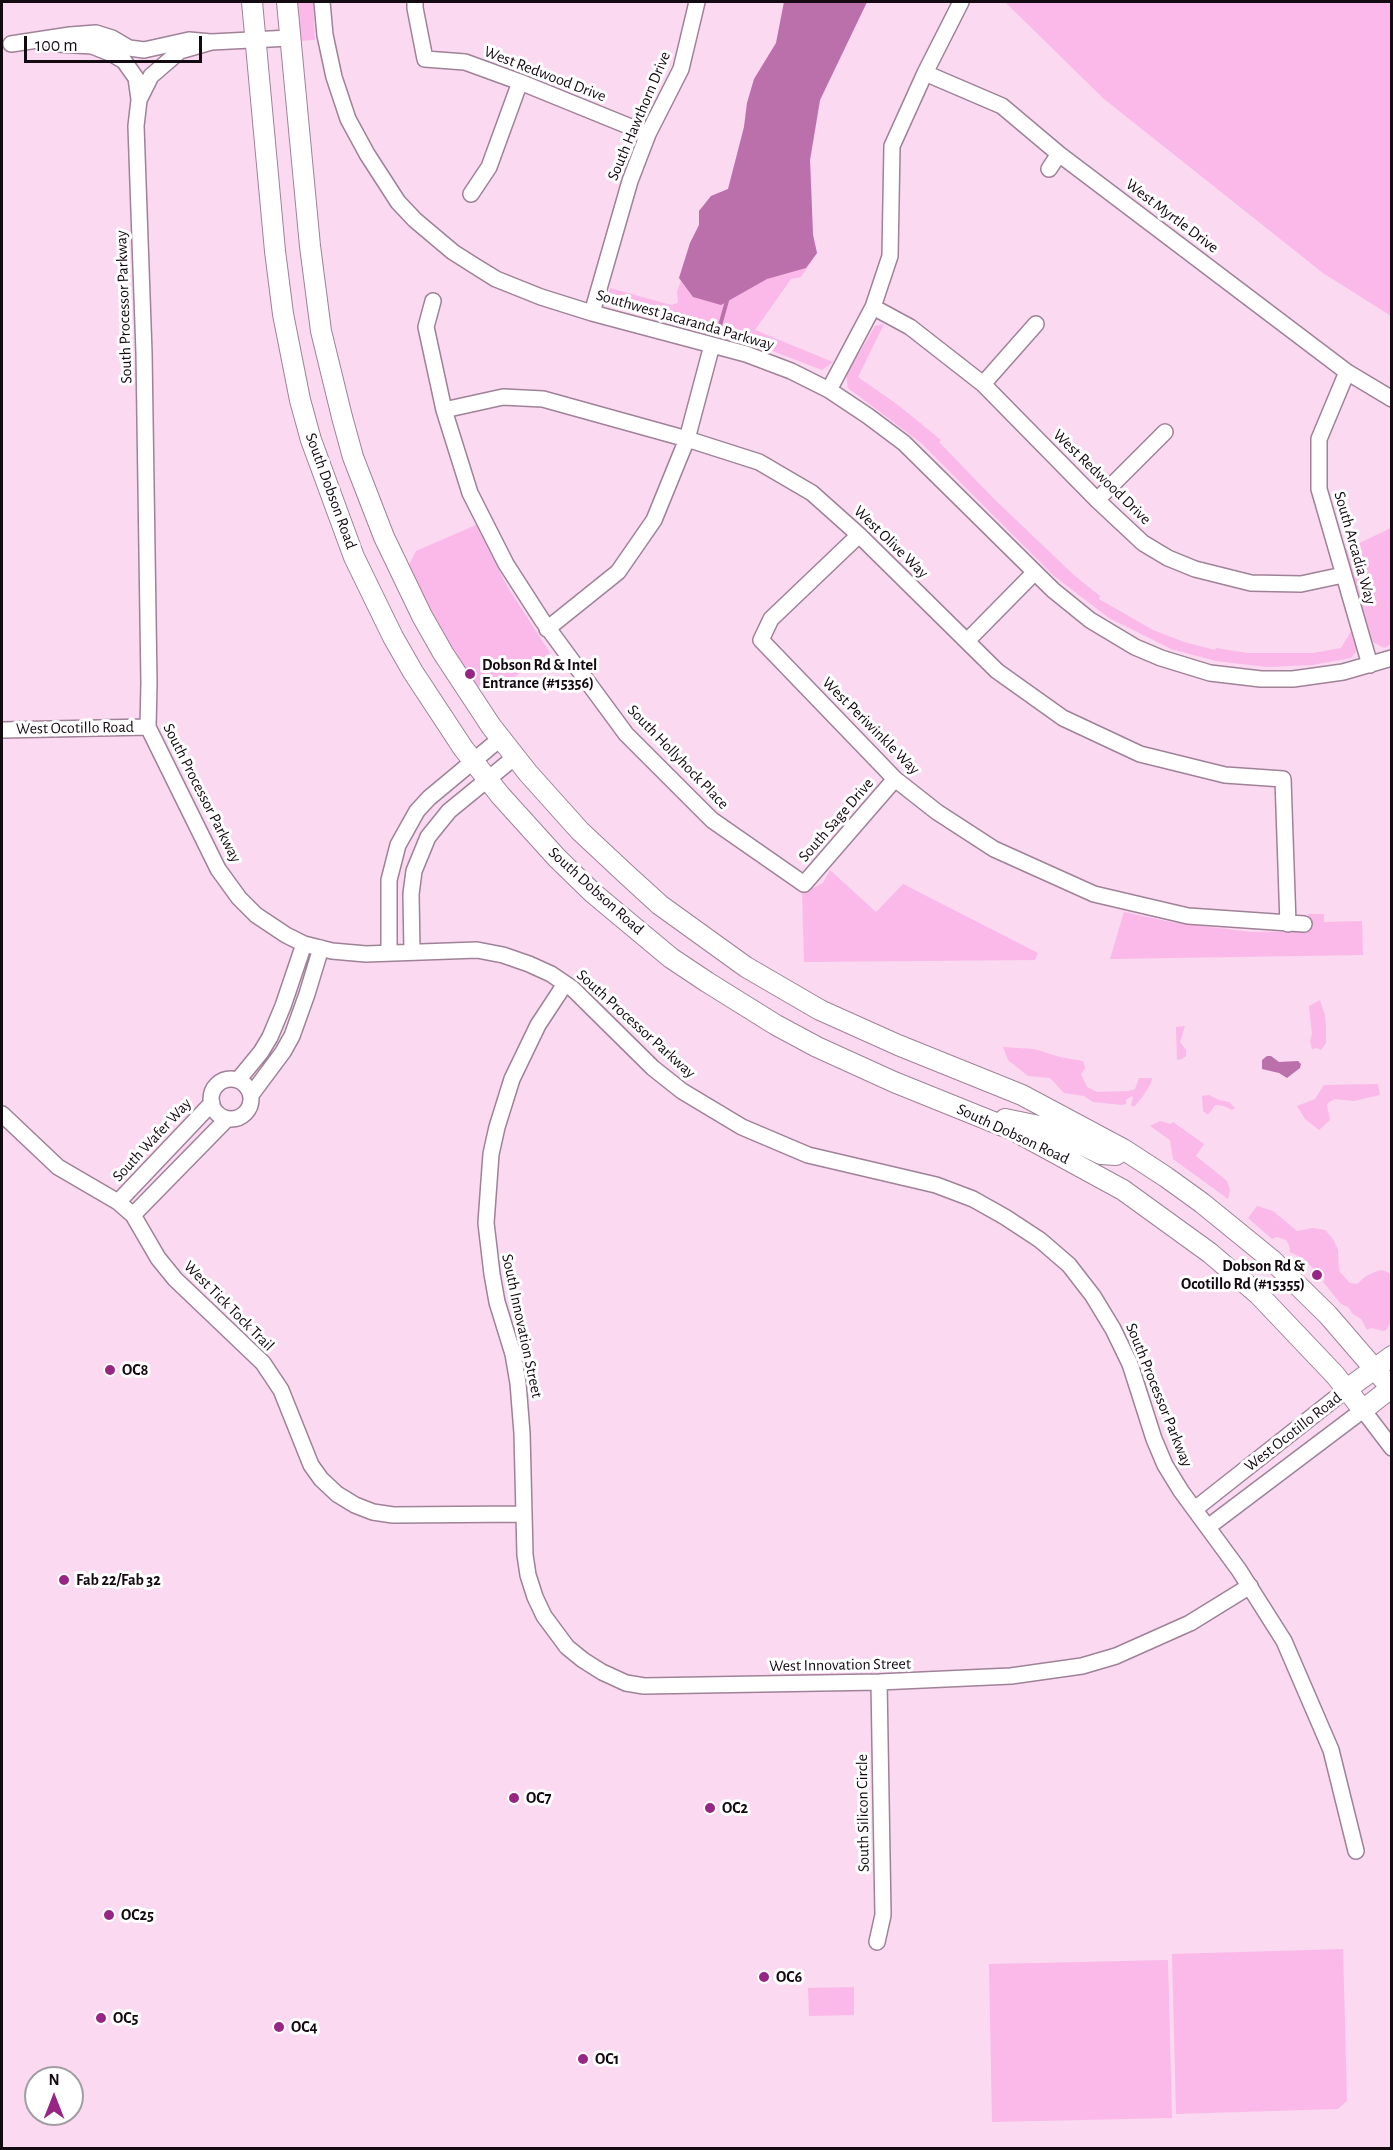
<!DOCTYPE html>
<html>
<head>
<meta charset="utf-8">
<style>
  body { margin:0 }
  #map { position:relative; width:1393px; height:2150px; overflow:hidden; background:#fad9f1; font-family:"Alegreya Sans",sans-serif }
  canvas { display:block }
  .frame { position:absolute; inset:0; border:3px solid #140a12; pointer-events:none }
  .north { position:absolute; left:24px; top:2066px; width:60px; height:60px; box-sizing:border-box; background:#fff; border:2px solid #a19da0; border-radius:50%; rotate:0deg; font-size:16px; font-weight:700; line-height:24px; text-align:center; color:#140a12 }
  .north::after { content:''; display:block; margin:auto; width:21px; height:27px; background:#972584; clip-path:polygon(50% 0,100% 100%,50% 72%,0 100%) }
  .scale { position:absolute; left:24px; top:36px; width:178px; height:27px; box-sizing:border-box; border:3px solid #140a12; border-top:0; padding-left:8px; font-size:18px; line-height:21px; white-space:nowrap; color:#140a12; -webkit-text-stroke:4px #fff; paint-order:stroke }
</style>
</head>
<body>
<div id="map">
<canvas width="1393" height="2150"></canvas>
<div class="frame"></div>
<div class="north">N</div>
<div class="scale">100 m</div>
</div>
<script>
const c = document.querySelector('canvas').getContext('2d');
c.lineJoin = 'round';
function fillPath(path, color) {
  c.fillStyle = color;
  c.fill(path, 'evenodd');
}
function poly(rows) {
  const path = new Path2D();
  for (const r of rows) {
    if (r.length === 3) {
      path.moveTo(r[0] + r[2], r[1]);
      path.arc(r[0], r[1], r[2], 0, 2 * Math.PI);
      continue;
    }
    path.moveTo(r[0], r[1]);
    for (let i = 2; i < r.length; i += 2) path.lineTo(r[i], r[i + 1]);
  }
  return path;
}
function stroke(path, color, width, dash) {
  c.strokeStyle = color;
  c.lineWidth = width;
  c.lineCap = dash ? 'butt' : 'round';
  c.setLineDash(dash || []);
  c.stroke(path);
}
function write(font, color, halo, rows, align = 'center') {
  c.font = font + ' "Alegreya Sans",sans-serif';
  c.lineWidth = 6;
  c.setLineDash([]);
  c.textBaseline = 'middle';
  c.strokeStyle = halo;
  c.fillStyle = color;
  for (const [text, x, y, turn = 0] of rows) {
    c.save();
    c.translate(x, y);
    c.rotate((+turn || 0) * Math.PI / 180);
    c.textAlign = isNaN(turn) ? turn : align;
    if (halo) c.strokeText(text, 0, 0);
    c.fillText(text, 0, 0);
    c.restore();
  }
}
const green = poly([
  [296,2,313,2,315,40,299,41],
  [784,2,867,2,820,100,810,160,813,235,817,253,801,277,791,279,755,330,833,362,822,370,741,339,612,303,608,295,610,288,671,305,678,303,677,291,681,281,679,278,690,243,699,225,699,211,711,196,728,189,744,127,747,103,754,79,776,43],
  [1005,2,1391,2,1391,316,1323,273,1104,99],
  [884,324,858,377,898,405,941,440,939,442,995,500,1075,576,1100,596,1099,599,1153,630,1184,642,1215,650,1216,648,1248,653,1313,653,1341,648,1351,631,1357,651,1351,658,1312,665,1267,667,1216,661,1171,649,1109,618,1054,576,921,443,848,388,846,375,875,326],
  [476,525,507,586,550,653,496,689,474,685,432,620,408,567,416,551],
  [1391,528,1391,644,1384,648,1373,642,1345,550],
  [830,870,876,912,903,884,1038,953,1035,960,804,962,802,892,813,888,823,883],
  [1124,912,1171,922,1251,932,1307,931,1308,914,1324,914,1324,922,1362,921,1363,955,1110,959],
  [1320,1000,1325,1016,1326,1027,1326,1043,1321,1050,1317,1048,1312,1049,1310,1041,1312,1034,1309,1006],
  [1185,1026,1180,1042,1186,1050,1186,1056,1182,1059,1177,1060,1176,1027],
  [1003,1047,1034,1049,1060,1057,1083,1061,1085,1068,1081,1074,1087,1087,1097,1092,1129,1091,1135,1089,1139,1078,1152,1078,1151,1083,1143,1096,1134,1107,1131,1105,1133,1098,1132,1096,1126,1100,1126,1104,1122,1105,1093,1102,1084,1096,1064,1093,1050,1078,1028,1076,1008,1060],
  [1378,1084,1380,1095,1354,1101,1335,1099,1329,1102,1327,1105,1330,1120,1319,1130,1305,1119,1297,1106,1315,1099,1324,1085],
  [1209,1095,1219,1100,1229,1102,1235,1108,1232,1110,1224,1106,1215,1105,1208,1115,1203,1111,1202,1096],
  [1160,1121,1171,1124,1173,1122,1204,1144,1196,1156,1227,1181,1230,1190,1228,1199,1173,1159,1170,1140,1150,1126],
  [1257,1206,1273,1211,1297,1231,1313,1228,1325,1230,1333,1239,1338,1250,1339,1271,1350,1283,1357,1284,1366,1276,1377,1271,1382,1270,1391,1274,1391,1321,1387,1329,1384,1331,1371,1328,1367,1330,1361,1319,1353,1314,1348,1307,1341,1304,1323,1282,1325,1279,1302,1258,1290,1252,1289,1245,1286,1240,1277,1237,1272,1239,1248,1218],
  [1343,1949,1347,2101,1338,2109,1176,2114,1172,1954],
  [1168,1960,1172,2118,992,2122,989,1964],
  [854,1987,854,2015,809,2016,808,1988]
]);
const water = poly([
  [784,2,867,2,820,100,810,160,813,235,817,253,806,268,767,279,721,305,693,297,679,278,690,243,699,225,699,211,711,196,728,189,744,127,747,103,754,79,776,43],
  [1271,1056,1279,1062,1298,1061,1301,1064,1300,1068,1287,1078,1279,1073,1262,1069,1262,1060,1267,1056]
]);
const stream = poly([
  [718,333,728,297]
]);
const minor = poly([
  [322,2,325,35,334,77,348,119,367,154,398,202,415,220,453,252,475,266,496,279,541,297,592,313,746,354,791,371,829,390,868,416,904,443,1053,590,1090,620,1135,647,1161,658,1210,673,1261,679,1293,679,1343,672,1392,658],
  [415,2,415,8,425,59,465,62,520,82,648,134],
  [211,42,180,51,151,76,139,100,136,126,144,353,149,683,148,727,218,869,239,898,256,915,286,935,304,944,332,951,366,954,477,950,503,955,529,964,551,974,573,989,653,1068,682,1091,742,1127,808,1155,936,1185,973,1199,1005,1217,1040,1240,1069,1265,1093,1296,1113,1329,1130,1364,1154,1439,1165,1465,1181,1491,1239,1570,1284,1641,1331,1750,1356,1851],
  [11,44,70,35,96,33,112,38,129,48,144,50,189,40,211,42,290,38],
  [58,44,92,46,112,54,124,61,136,78,139,99],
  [925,73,1002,106,1059,154,1347,372,1392,399],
  [1049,169,1059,154],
  [471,194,489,167,520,82],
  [433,301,426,327,444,410,470,493,506,564,542,620,626,734,712,820,804,884,895,779],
  [873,307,910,327,983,384,1097,500,1143,543,1168,558,1195,569,1251,583,1301,584,1343,575],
  [592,313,630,181,648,134,681,69,697,2],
  [1347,372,1319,439,1319,489,1370,665],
  [983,384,1036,324],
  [829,390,873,307,890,256,892,146,925,73,961,2],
  [444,410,503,397,543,399,687,439,759,462,812,493,859,535,997,671,1063,718,1140,754,1225,775,1283,779,1288,924],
  [1097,500,1165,432],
  [859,535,771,619,761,640,895,779,937,812,994,849,1094,894,1188,916,1304,924],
  [547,629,618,572,654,520,687,439,712,345],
  [967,641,1034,573],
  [2,730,148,727],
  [412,952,411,894,414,871,428,837,449,811,515,757],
  [389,953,389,880,398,845,417,811,429,798,501,738],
  [565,984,538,1025,512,1079,497,1127,491,1154,486,1223,492,1274,497,1302,513,1354,518,1383,522,1433,525,1555,528,1575,535,1597,544,1616,567,1647,583,1660,602,1672,626,1683,644,1686,879,1682,1011,1676,1082,1666,1116,1656,1190,1623,1250,1586],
  [231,1099,20],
  [238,1080,261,1052,270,1037,283,1006,304,944],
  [251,1095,283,1052,292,1036,307,994,321,948],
  [2,1114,58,1167,118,1202,133,1215,158,1258,175,1279,263,1363,281,1390,311,1465,321,1479,337,1494,355,1505,373,1512,393,1515,524,1514],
  [118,1202,212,1103],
  [133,1215,227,1119],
  [1195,1509,1347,1389],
  [1208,1527,1363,1410,1392,1448],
  [877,1942,883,1915,879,1682]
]);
const major = poly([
  [252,2,275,251,283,314,300,400,311,440,354,557,393,637,413,672,463,748,500,795,557,858,593,893,671,958,707,982,776,1025,817,1047,894,1082,1013,1130,1123,1190,1210,1253,1259,1295,1335,1375,1363,1410,1392,1387],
  [287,2,310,246,321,331,342,417,353,457,384,537,422,616,443,653,491,726,528,773,580,831,626,874,660,905,746,967,820,1010,898,1045,1022,1095,1123,1149,1166,1177,1202,1203,1272,1260,1328,1315,1391,1388],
  [1005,1119,1044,1127,1101,1154,1116,1155,1123,1149],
  [1347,1389,1392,1356]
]);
const markers = [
  [470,674,6,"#972584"],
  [1317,1275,6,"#972584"],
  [110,1370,6,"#972584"],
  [64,1580,6,"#972584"],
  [514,1798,6,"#972584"],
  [710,1808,6,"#972584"],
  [109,1915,6,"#972584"],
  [764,1977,6,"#972584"],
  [101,2018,6,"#972584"],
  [279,2027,6,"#972584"],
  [583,2059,6,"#972584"]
];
const streetNames = [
  ["West Redwood Drive",545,74,21],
  ["South Hawthorn Drive",639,116,-67],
  ["West Myrtle Drive",1172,216,37],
  ["South Processor Parkway",124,307,-92],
  ["Southwest Jacaranda Parkway",685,320,16],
  ["West Redwood Drive",1102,477,44],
  ["South Dobson Road",331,491,70],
  ["West Olive Way",891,542,44],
  ["South Arcadia Way",1355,548,74],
  ["West Periwinkle Way",871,726,45],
  ["West Ocotillo Road",75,728,-1],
  ["South Hollyhock Place",678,757,46],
  ["South Processor Parkway",202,793,63],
  ["South Sage Drive",836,820,-49],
  ["South Dobson Road",596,891,42],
  ["South Processor Parkway",636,1024,42],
  ["South Dobson Road",1013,1134,25],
  ["South Wafer Way",152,1140,-47],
  ["West Tick Tock Trail",229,1306,45],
  ["South Innovation Street",522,1326,78],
  ["South Processor Parkway",1159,1395,68],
  ["West Ocotillo Road",1293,1432,-38],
  ["West Innovation Street",840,1665,-1],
  ["South Silicon Circle",863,1813,-91]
];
const poiNames = [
  ["Dobson Rd & Intel",482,665],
  ["Entrance (#15356)",482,683],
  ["Dobson Rd &",1305,1266,"right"],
  ["Ocotillo Rd (#15355)",1305,1284,"right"],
  ["OC8",122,1370],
  ["Fab 22/Fab 32",76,1580],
  ["OC7",526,1798],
  ["OC2",722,1808],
  ["OC25",121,1915],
  ["OC6",776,1977],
  ["OC5",113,2018],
  ["OC4",291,2027],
  ["OC1",595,2059]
];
fillPath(green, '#fab9e9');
fillPath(water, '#bc70ab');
stroke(stream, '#bc70ab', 4);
stroke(minor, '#9f8297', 18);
stroke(major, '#9f8297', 22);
stroke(minor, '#fff', 15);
stroke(major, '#fff', 20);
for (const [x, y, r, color] of markers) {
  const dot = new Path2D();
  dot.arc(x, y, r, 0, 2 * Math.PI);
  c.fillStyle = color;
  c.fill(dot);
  stroke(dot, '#fff', 2);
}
write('16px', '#140a12', '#fff', streetNames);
write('bold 16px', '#140a12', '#fff', poiNames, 'left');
</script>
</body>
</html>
